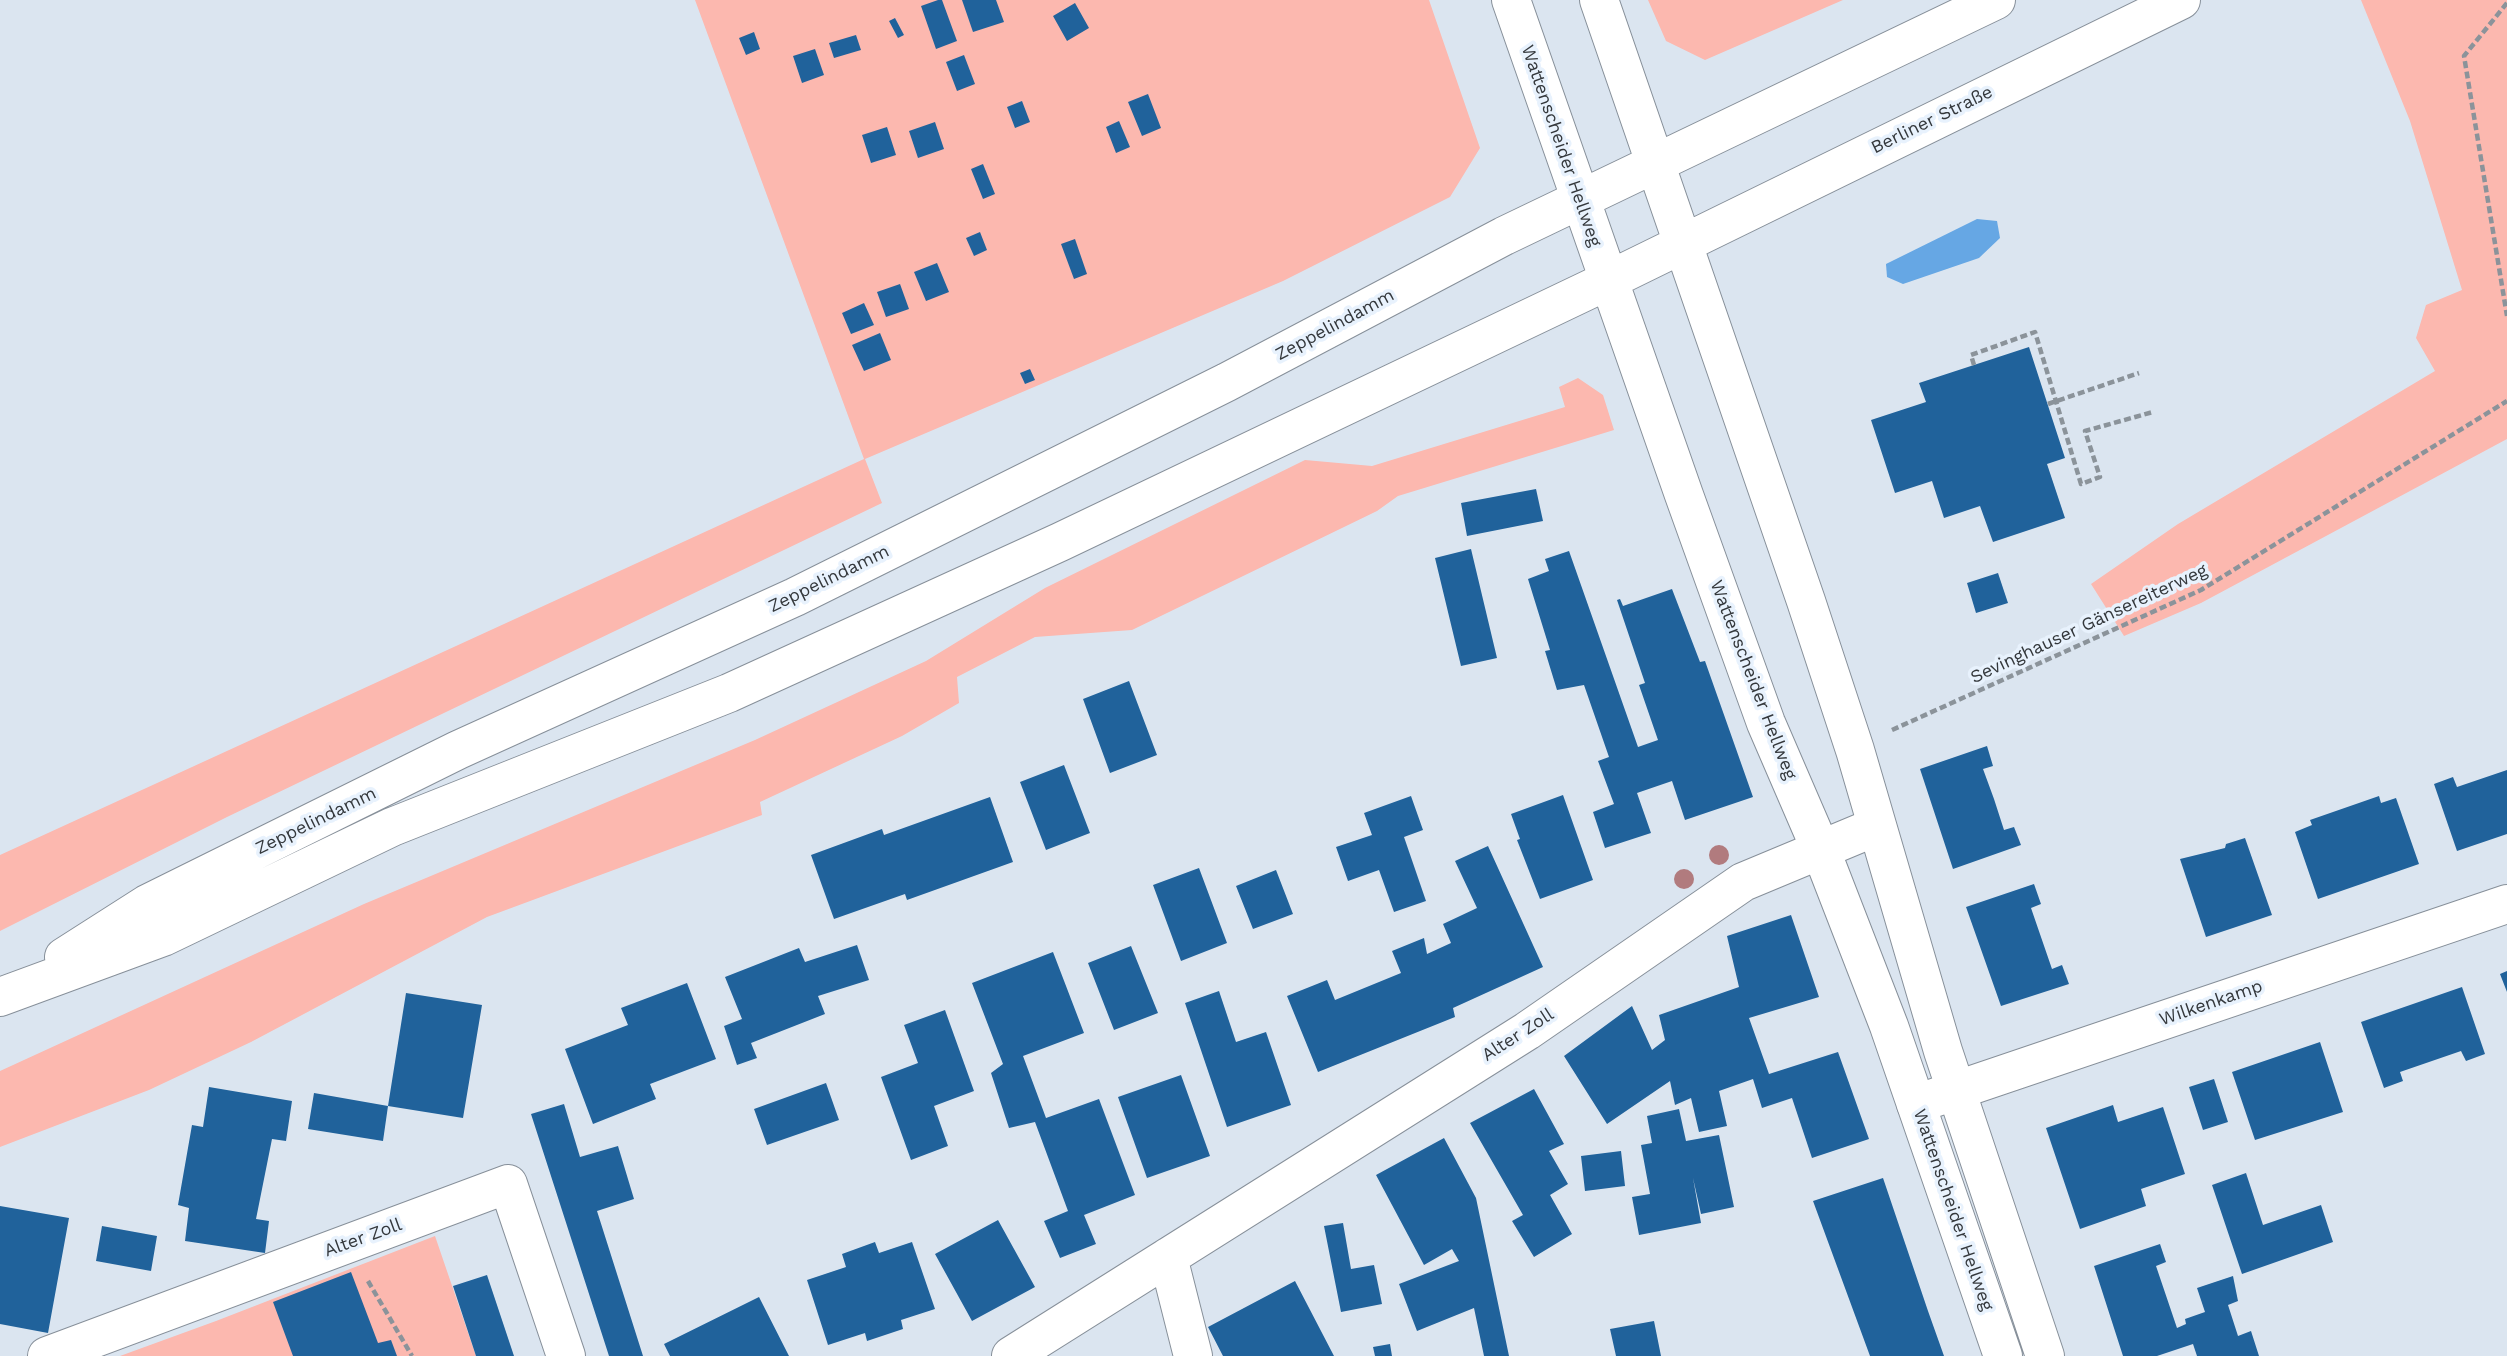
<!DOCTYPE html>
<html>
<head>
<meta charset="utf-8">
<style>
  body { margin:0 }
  canvas { display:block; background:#dbe5f0 }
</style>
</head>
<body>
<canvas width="2507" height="1356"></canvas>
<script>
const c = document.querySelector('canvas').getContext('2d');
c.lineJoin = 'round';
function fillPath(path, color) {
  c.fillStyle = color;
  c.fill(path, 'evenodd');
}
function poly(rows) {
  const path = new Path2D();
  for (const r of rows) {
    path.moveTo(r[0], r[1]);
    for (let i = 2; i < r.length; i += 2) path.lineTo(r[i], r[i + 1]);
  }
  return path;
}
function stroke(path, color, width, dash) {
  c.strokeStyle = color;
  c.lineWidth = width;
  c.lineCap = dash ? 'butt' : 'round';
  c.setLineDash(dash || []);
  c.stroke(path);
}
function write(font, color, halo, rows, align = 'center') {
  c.font = font + ' "Work Sans",sans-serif';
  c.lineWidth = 7;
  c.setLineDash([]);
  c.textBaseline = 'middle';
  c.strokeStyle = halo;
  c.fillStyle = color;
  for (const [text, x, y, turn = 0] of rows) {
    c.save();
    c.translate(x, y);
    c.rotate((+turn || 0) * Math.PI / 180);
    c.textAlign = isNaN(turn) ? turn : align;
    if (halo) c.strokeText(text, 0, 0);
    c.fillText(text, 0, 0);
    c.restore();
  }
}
const green = poly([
  [695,0,1429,0,1480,148,1450,197,1283,281,865,459,882,503,227,817,0,931,0,855,864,459],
  [1648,0,1843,0,1705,60,1666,41],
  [2361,0,2507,0,2507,439,2201,603,2124,636,2091,584,2178,524,2435,371,2416,338,2426,305,2462,290,2410,121],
  [1578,378,1603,395,1614,430,1398,496,1377,511,1132,630,1035,637,957,677,959,703,902,736,760,802,762,815,487,917,251,1042,149,1090,0,1147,0,1071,364,904,755,740,926,661,1045,588,1305,460,1372,466,1565,407,1559,387],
  [435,1236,476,1356,120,1356,216,1321]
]);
const water = poly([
  [1977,219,1997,221,2000,238,1979,258,1903,284,1887,277,1886,264]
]);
const building = poly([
  [938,0,942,0,957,41,936,49,921,6],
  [962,0,996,0,1004,22,973,32],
  [1075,3,1089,28,1067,41,1053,16],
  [895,18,904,35,898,38,889,21],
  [754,32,760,49,746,55,739,38],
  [856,35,861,50,834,58,829,43],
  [815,49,824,75,802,83,793,56],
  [964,55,975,84,957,91,946,62],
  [1148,94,1161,128,1142,136,1128,102],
  [1022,101,1030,122,1015,128,1007,107],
  [1119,121,1130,147,1116,153,1106,127],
  [935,122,944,149,918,158,909,131],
  [887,127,896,155,871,163,862,135],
  [983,164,995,194,983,199,971,169],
  [980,232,987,250,974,256,966,238],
  [1075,239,1087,274,1074,279,1061,244],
  [937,263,949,292,926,301,914,272],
  [900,284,909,309,886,317,877,292],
  [864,303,874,325,851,334,842,313],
  [880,333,891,360,864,371,852,345],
  [2029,347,2065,458,2047,464,2065,518,1993,542,1980,506,1944,518,1932,481,1895,493,1871,420,1926,402,1919,383],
  [1030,369,1035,380,1025,384,1020,373],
  [1536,489,1543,521,1467,536,1461,503],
  [1471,549,1497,658,1461,666,1435,558],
  [1569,551,1638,747,1658,740,1639,685,1645,683,1617,600,1620,599,1623,606,1672,589,1700,662,1705,661,1753,797,1685,820,1672,781,1637,793,1651,833,1605,848,1593,812,1614,804,1598,761,1609,757,1584,685,1557,690,1545,651,1550,650,1528,579,1549,571,1545,559],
  [1998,573,2008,603,1976,613,1967,583],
  [1129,681,1157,755,1110,773,1083,699],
  [1987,746,1993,766,1983,769,1994,799,2004,830,2014,827,2021,845,1953,869,1920,769],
  [1064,765,1090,833,1046,850,1020,782],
  [2507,770,2507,834,2457,851,2434,784,2453,777,2457,787],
  [1563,795,1593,880,1540,899,1517,840,1520,839,1511,814],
  [1411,796,1423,830,1404,837,1426,901,1394,912,1379,870,1348,881,1336,847,1372,835,1364,813],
  [2379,796,2381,803,2396,798,2419,864,2318,899,2295,832,2312,825,2310,820],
  [990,797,1013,862,907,900,905,894,834,919,811,855,882,829,884,835],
  [2245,838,2272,915,2206,937,2180,859,2225,848,2226,844],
  [1488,846,1543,967,1453,1008,1455,1017,1318,1072,1287,996,1327,980,1335,1000,1401,973,1392,951,1424,938,1427,954,1451,943,1443,924,1477,908,1455,861],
  [1199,868,1227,943,1181,961,1153,885],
  [1276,870,1293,914,1253,929,1236,886],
  [2034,884,2041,904,2031,908,2052,969,2062,965,2069,984,2001,1006,1966,907],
  [1791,915,1819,997,1749,1018,1769,1074,1838,1052,1869,1139,1812,1158,1792,1098,1762,1108,1753,1079,1719,1091,1727,1126,1699,1132,1691,1098,1675,1105,1670,1081,1607,1124,1564,1056,1632,1006,1652,1050,1665,1040,1659,1015,1739,987,1727,936],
  [857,945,869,980,818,996,825,1014,751,1043,757,1058,737,1065,724,1026,742,1019,725,977,799,948,805,962],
  [1131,946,1158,1013,1114,1030,1088,963],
  [1053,952,1084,1033,1023,1056,1046,1118,1099,1099,1135,1195,1084,1215,1096,1244,1060,1258,1044,1221,1068,1211,1035,1122,1009,1128,991,1073,1003,1064,972,983],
  [2507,971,2507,992,2500,974],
  [687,983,716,1059,650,1084,656,1099,593,1124,565,1049,628,1025,621,1008],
  [2462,987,2485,1054,2466,1061,2461,1051,2400,1072,2403,1081,2384,1088,2361,1022],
  [1219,991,1236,1042,1266,1032,1291,1105,1227,1127,1185,1003],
  [406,993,482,1005,463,1118,388,1106],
  [945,1010,974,1091,934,1106,948,1146,911,1160,881,1077,918,1063,904,1025],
  [2320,1042,2343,1112,2255,1140,2232,1072],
  [1181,1075,1210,1156,1147,1178,1118,1097],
  [2214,1079,2228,1122,2203,1130,2189,1087],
  [826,1083,839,1120,767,1145,754,1109],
  [209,1087,292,1101,286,1141,272,1139,256,1219,269,1221,265,1253,185,1241,189,1208,178,1205,192,1125,203,1127],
  [1534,1089,1564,1144,1549,1151,1568,1184,1550,1195,1572,1234,1534,1257,1512,1221,1523,1215,1470,1123],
  [314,1093,388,1106,383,1141,308,1129],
  [564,1104,580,1157,618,1146,634,1199,597,1211,643,1356,609,1356,531,1114],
  [2113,1105,2118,1122,2163,1107,2185,1174,2141,1189,2146,1206,2080,1229,2046,1128],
  [1679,1109,1686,1141,1719,1135,1734,1207,1701,1214,1693,1178,1701,1223,1639,1235,1632,1197,1650,1194,1641,1145,1652,1143,1647,1116],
  [1444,1138,1476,1198,1509,1356,1484,1356,1474,1308,1417,1331,1399,1284,1459,1261,1452,1249,1424,1265,1376,1175],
  [1621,1151,1625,1186,1585,1191,1581,1156],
  [2246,1173,2263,1225,2321,1205,2333,1242,2242,1274,2212,1185],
  [1883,1178,1928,1311,1944,1356,1870,1356,1813,1201],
  [0,1206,69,1218,48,1333,0,1324],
  [998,1220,1035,1287,972,1321,935,1254],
  [1343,1223,1351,1269,1374,1265,1382,1304,1341,1312,1324,1226],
  [102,1226,157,1236,151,1271,96,1261],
  [875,1242,879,1253,912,1242,935,1309,901,1320,903,1329,867,1341,865,1333,828,1345,807,1280,846,1267,842,1254],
  [2160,1244,2166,1262,2156,1266,2177,1328,2186,1324,2185,1319,2205,1312,2197,1288,2233,1276,2238,1301,2228,1305,2238,1336,2251,1331,2259,1356,2197,1356,2193,1344,2157,1356,2123,1356,2094,1266],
  [351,1272,378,1343,391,1340,397,1356,293,1356,273,1302],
  [487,1275,514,1356,476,1356,453,1286],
  [1295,1281,1334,1356,1223,1356,1208,1327],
  [759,1297,789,1356,670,1356,664,1344],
  [1654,1321,1661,1356,1616,1356,1610,1329],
  [1390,1344,1392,1356,1375,1356,1373,1347]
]);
const path = poly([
  [2507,3,2464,56,2507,316],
  [1974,365,1971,355,2035,332,2081,484,2100,477,2085,431,2153,412],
  [2048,404,2139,373],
  [1892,730,2201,590,2507,401],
  [368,1281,412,1356]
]);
const minor = poly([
  [1916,1104,2507,904],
  [1168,1257,1193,1356],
  [47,1356,508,1184,566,1356],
  [1011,1356,1527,1031,1743,882,1875,827]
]);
const major = poly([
  [1511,0,1684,495,1766,723,1820,848,1889,1026,2003,1356],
  [1599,0,1806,601,1855,750,1943,1051,2045,1356],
  [64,957,147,904,458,750,795,597,1227,382,1504,236,1996,0],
  [0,997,163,937,392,827,729,693,1060,542,1607,281,2181,0]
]);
const trees = [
  [1719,855],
  [1684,879]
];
const streetNames = [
  ["Berliner Straße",1932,120,-26],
  ["Wattenscheider Hellweg",1561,146,71],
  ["Zeppelindamm",1335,325,-28],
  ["Zeppelindamm",829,579,-26],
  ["Sevinghauser Gänsereiterweg",2089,624,-25],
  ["Wattenscheider Hellweg",1753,680,69],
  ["Zeppelindamm",316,821,-26],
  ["Wilkenkamp",2211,1003,-19],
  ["Alter Zoll",1518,1035,-33],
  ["Wattenscheider Hellweg",1953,1210,71],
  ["Alter Zoll",363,1238,-20]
];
fillPath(green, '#fcb8af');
fillPath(water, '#66a7e4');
fillPath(building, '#20629b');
stroke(minor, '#87909a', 40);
stroke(major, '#87909a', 40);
stroke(path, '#8b939a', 4.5, [7, 3.5]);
stroke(minor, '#fff', 38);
stroke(major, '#fff', 38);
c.fillStyle = '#b17b7e';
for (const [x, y] of trees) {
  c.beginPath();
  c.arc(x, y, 10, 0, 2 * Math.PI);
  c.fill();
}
write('18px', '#34383c', '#e8f2fd', streetNames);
</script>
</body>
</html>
